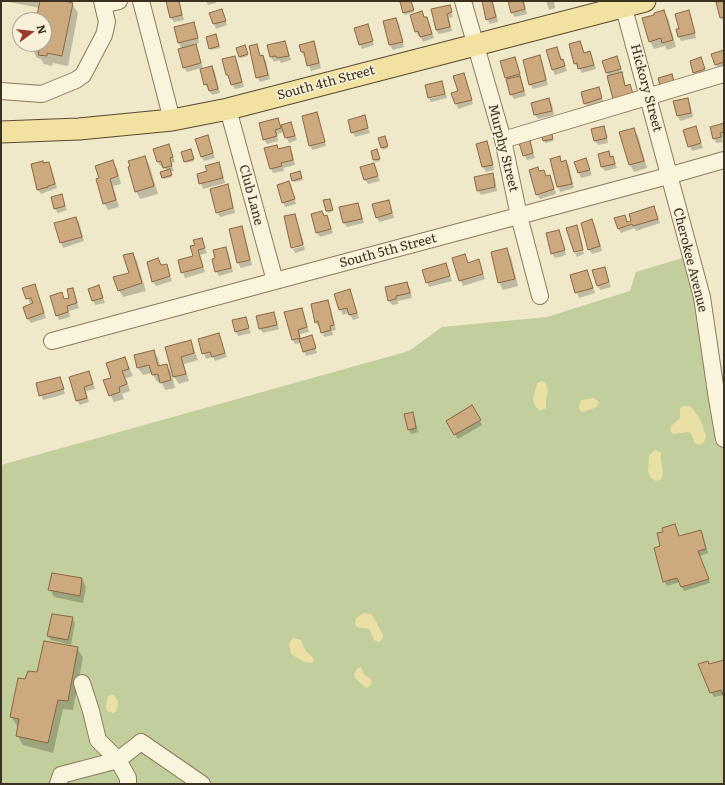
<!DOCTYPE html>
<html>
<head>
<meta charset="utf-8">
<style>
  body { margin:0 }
  #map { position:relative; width:725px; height:785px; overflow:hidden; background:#efe8c9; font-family:Literata,serif }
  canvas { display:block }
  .frame { position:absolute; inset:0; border:2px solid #3c3121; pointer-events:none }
  .north { position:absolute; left:12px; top:12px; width:40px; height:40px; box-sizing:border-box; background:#f6f1d8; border:1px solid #aca48f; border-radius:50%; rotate:75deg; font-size:11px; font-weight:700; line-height:16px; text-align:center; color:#3c3121 }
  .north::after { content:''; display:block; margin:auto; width:14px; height:18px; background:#9b392c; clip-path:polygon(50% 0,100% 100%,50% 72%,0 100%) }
</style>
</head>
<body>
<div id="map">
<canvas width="725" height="785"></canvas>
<div class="frame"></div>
<div class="north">N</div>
</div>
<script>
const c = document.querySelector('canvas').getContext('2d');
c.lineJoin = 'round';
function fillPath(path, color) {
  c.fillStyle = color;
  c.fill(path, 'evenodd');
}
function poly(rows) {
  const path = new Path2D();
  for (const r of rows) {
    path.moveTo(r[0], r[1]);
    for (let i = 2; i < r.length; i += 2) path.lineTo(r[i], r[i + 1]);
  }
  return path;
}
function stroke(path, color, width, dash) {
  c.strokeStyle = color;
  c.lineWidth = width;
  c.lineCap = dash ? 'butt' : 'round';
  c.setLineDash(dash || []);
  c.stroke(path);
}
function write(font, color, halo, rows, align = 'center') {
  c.font = font + ' Literata,serif';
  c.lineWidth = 3;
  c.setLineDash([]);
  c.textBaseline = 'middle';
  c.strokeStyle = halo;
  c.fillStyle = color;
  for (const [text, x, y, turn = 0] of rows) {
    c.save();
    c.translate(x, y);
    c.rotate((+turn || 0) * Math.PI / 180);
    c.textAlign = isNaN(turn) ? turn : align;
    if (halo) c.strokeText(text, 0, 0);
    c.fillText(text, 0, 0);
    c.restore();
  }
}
const green = poly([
  [686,257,699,313,724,456,724,784,1,784,1,465,409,351,442,327,547,317,630,291,636,272]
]);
const sand = poly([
  [542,381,546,383,548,392,546,397,546,408,540,411,535,406,533,399,537,383],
  [594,398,599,402,597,407,583,412,580,411,579,406,581,400],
  [683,406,689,406,693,409,701,421,706,436,704,442,700,445,695,444,692,435,689,432,673,434,670,430,671,426,680,418,680,408],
  [656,450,661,453,661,460,663,473,662,479,656,481,651,478,648,472,649,456,653,451],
  [364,613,371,614,373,616,383,635,383,637,381,641,378,642,374,640,370,630,366,628,359,628,355,625,356,618],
  [293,638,301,640,305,650,313,658,314,660,313,662,310,663,304,662,291,654,289,644],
  [361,667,364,675,370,678,372,682,371,685,367,688,365,687,355,678,354,674,358,668],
  [110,695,114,695,118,701,117,709,116,712,113,713,107,711,106,707,108,696]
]);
const shadow = poly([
  [4,1,68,1,68,3,72,4,78,13,68,66,53,63,52,66,44,64,41,59,37,58,32,48,33,44,44,44,44,20,37,20,40,8],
  [167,1,179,1,184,20,174,22,171,18],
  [206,1,216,1,216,3,208,5],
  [408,1,410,1,414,12,405,15,404,13],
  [483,1,493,1,498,22,490,24,487,19],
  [509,1,524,1,527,14,514,17],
  [546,1,554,1,555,8,549,10],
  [724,1,724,22,721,18],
  [449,6,453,17,449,18,452,31,439,34,436,30],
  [222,11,227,25,216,29,211,14],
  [664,11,668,18,676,47,667,50,665,46,654,49,650,41,655,15],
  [689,12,691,16,696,38,681,41,679,37,680,29],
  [422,13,429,22,434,38,423,42,420,35,418,36,416,31],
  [396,19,399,24,404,47,393,50,390,45,384,22],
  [193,23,196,28,199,43,194,44,198,50,203,69,212,67,215,72,220,93,212,95,205,84,201,68,187,72,184,68,179,50,182,49,179,43],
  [367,25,374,45,362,49,360,44],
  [216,35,220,48,211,50,210,48],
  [285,42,287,46,291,60,281,63,279,60,274,62,271,57,268,46],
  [313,42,316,47,321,68,311,71,306,56,304,57,302,52],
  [580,42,584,54,590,52,596,69,582,73,579,67,578,68,575,63],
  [257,46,261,57,263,56,266,61,270,79,260,82,257,77],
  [246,48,248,56,241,58,239,57],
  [557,48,567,71,555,75,553,70,547,51],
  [724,51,724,67,718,69,716,64],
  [539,56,542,61,548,85,533,89,530,84],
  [235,57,237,61,244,87,235,89,227,75,223,60],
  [617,57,619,62,626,86,630,85,635,99,609,76,607,73],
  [515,58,517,63,526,96,514,99,511,94,502,62],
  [701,58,706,74,697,77,694,72],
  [463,74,466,79,473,104,458,109,453,93,459,92],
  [598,88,604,103,588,108,585,103],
  [446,94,447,98,431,102,429,99],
  [687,99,690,103,693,117,680,121,678,116,674,102],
  [549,100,552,104,554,115,538,119,535,115],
  [317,113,319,118,326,146,312,150,310,145],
  [364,117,370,133,355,137,349,121],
  [278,119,281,126,291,123,297,140,289,143,284,132,277,134,278,141,267,144,264,139],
  [724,124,724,137,722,138,723,142,717,143,714,139],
  [603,127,606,132,608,143,598,145,595,141,593,130],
  [695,127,703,148,692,151,684,131],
  [634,129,638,136,647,168,634,172,630,165],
  [542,133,551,133,553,141,545,143],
  [208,136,215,158,204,161,202,157],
  [528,138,535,158,527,160,524,155],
  [386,139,388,148,383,150,382,148],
  [486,142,489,147,494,170,486,172,483,167,477,144],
  [169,145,175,162,171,163,174,171,171,171,172,177,164,179,163,178,166,171,164,165,160,166,158,162],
  [277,146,279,150,289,147,292,152,295,165,283,168,284,171,273,173,271,169],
  [191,152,194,161,186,163,185,161],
  [372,152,378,153,380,161,375,162],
  [608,152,615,162,617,168,605,171,602,167,599,155],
  [145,157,149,164,158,194,140,199,136,191],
  [559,157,562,162,566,161,569,166,574,188,560,192,558,187,551,159],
  [586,159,592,175,581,178,575,162],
  [113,162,117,169,121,184,113,186,119,207,108,210,104,203],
  [49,163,51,167,57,188,41,194,38,190,32,165],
  [218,163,221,168,225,183,203,189,198,174,208,172],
  [374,165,380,181,368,184,365,180],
  [544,171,546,177,549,176,552,180,556,194,540,199,537,194,539,172],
  [300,172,303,180,294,182,293,180],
  [492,174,495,179,497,191,481,195,478,190],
  [289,182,296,204,285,207,283,202],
  [227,186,230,190,235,213,220,217,217,212],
  [61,195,67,210,58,213,55,209],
  [330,200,333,211,328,213,326,211],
  [389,201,391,206,394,218,379,222,377,217],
  [358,204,360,208,364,223,347,227,344,223],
  [654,207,660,223,636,231,635,228,621,233,618,228,625,216,628,223],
  [322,212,325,217,327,216,329,221,333,233,320,237,317,233],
  [295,215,297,219,304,244,292,247],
  [76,218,79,222,84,241,63,248,55,224],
  [592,221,595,225,602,251,592,254,589,249],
  [577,226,583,246,582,246,583,249,574,251],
  [242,227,244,232,252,265,241,268,238,263,230,230],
  [559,231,561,236,566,255,555,258,552,253],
  [201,239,207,253,200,255,205,272,185,278,179,261,194,256,196,246],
  [304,246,305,250,295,253,293,249],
  [225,248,228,252,233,272,219,276,216,271,217,258],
  [507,250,511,257,518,286,503,290,499,282],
  [583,251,584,254,577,257,575,253],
  [133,254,137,261,146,291,123,297,119,290,130,273],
  [465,256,468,264,479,261,485,279,463,286,453,259],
  [158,259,161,266,166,265,172,281,156,286,153,281],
  [446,264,452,281,429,287,427,282],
  [604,268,611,287,600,290,597,285],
  [587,271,595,293,579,298,571,276],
  [407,283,410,288,412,298,398,301,398,304,392,305,389,300],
  [34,285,46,318,31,323,28,319,36,302,30,304,24,288],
  [98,286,105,303,95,305,89,289],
  [72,289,79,308,69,311,70,317,59,320,57,315,62,294,65,300,70,298],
  [349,290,359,318,353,320,349,313,343,315,335,294],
  [328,301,330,306,336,330,332,331,333,335,324,337,320,326,319,327,316,323,312,305],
  [302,309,304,314,309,332,300,334,301,339,314,341,317,353,306,356,301,343,295,344,292,339],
  [273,313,276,318,279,329,263,333,260,329,257,317],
  [245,318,251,333,238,336,236,331],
  [218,334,227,357,215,361,213,357,206,359,199,340],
  [190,341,194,349,198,360,184,364,189,381,179,384,174,377,166,348],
  [153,351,158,358,160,366,167,365,171,372,175,388,165,390,161,381,157,382,152,373,143,375,138,368,135,356],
  [125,358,133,376,126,378,130,391,122,394,124,399,114,402,110,395,112,378],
  [89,372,95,389,86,391,89,402,80,405,77,400],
  [59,378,65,394,43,400,37,384],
  [472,407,482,425,458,439,447,421],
  [412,413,415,418,418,432,411,434,409,429],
  [675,525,680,537,701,531,703,535,708,553,700,556,710,583,684,591,680,582,667,586,664,581,661,546,664,533],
  [82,579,86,587,83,603,54,597,50,589],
  [72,618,75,623,71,645,51,640,48,636],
  [77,648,83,658,73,710,63,709,53,753,23,745,17,735,19,727,17,726,11,716,25,681],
  [724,661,724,695,714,697,711,692]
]);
const building = poly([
  [40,1,64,1,73,3,62,56,47,53,47,56,38,55,39,50,31,49,32,44,44,44,44,20,36,20,40,1],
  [166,1,179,1,182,15,170,18,166,1],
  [404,1,411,1,414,10,403,13,400,2,404,1],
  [482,1,492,1,496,17,486,20,482,1],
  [508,1,523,1,525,9,511,13,508,1],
  [724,1,724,17,720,18,716,2,724,1],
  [450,5,452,12,447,14,450,27,436,30,431,9,450,5],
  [222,9,226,21,213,24,209,13,222,9],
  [664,10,673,40,662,43,661,38,649,42,642,18,654,15,654,13,664,10],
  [689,10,695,33,678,37,676,29,679,29,675,14,689,10],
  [422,11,424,17,427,17,432,34,420,37,418,31,415,32,410,15,422,11],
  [396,18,403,42,389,45,383,21,396,18],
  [194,22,198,38,178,43,174,27,194,22],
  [368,24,373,41,359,45,354,28,368,24],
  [216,34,219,46,209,49,206,37,216,34],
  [285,41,289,56,277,58,276,56,270,57,267,45,285,41],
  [314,41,319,63,307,66,304,52,301,52,299,45,314,41],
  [580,41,584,53,590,51,594,65,578,69,577,63,574,64,569,44,580,41],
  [196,44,201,63,183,68,178,49,196,44],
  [257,44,260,56,263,55,268,75,256,78,249,46,257,44],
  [245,45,248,54,239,57,236,48,245,45],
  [557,47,561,60,563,59,565,66,552,70,546,50,557,47],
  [724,50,724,62,715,65,711,54,724,50],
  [540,55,546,80,529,85,523,60,540,55],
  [235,56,242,82,231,85,228,75,226,75,222,59,235,56],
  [617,56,621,69,606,73,602,61,617,56],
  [515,57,520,74,505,78,500,61,515,57],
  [701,57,705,69,693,73,690,61,701,57],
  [212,66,218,89,209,91,207,84,204,85,200,69,212,66],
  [622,72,625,86,630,84,633,94,613,99,607,76,622,72],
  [464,73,472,100,455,104,451,93,458,91,453,76,464,73],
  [672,74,675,85,661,89,658,78,672,74],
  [520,76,524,91,510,95,506,79,520,76],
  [442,81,445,94,428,98,425,85,442,81],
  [599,87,602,98,584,104,581,92,599,87],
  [549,98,552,111,534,115,531,103,549,98],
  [688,98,691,113,677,116,673,101,688,98],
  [317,112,325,142,309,146,302,116,317,112],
  [365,115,368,128,351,133,348,120,365,115],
  [278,118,281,128,275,130,277,136,263,140,259,123,278,118],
  [291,122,295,136,285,138,281,125,291,122],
  [724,123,724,132,720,133,721,137,713,139,710,127,724,123],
  [604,126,607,138,594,141,591,129,604,126],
  [696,126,701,143,688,147,683,130,696,126],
  [634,128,644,161,629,165,619,132,634,128],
  [551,130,553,139,543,141,541,132,551,130],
  [208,135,213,153,201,157,195,139,208,135],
  [385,136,388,146,381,148,378,138,385,136],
  [529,136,533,153,523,156,518,139,529,136],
  [487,141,493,165,482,167,476,144,487,141],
  [169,144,173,157,170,158,172,166,163,168,161,161,157,162,153,149,169,144],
  [277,145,278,149,290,146,293,160,281,163,282,166,270,169,264,148,277,145],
  [191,149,194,159,184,162,181,152,191,149],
  [377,149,380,159,373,160,371,151,377,149],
  [609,151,610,157,613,156,615,164,601,167,598,154,609,151],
  [145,156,154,186,135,192,128,167,130,166,128,161,145,156],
  [560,156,561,162,566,160,572,184,557,187,550,159,560,156],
  [586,158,590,170,578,173,574,162,586,158],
  [113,160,118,176,110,179,116,200,103,204,96,179,99,178,95,166,113,160],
  [43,161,43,163,49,162,55,184,48,186,48,187,37,190,31,164,43,161],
  [219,162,223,178,199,184,197,174,207,171,205,166,219,162],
  [374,163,378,176,364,180,360,167,374,163],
  [538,167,539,171,544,170,546,176,550,175,554,189,536,195,529,170,538,167],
  [170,169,172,175,162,178,160,172,170,169],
  [300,171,302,178,292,181,290,174,300,171],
  [493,173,495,187,477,191,474,177,493,173],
  [289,181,295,199,282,203,277,185,289,181],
  [228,184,233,208,216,213,210,189,228,184],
  [62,194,65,206,54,209,51,197,62,194],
  [330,199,333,210,326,211,323,200,330,199],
  [389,200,392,213,376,218,372,204,389,200],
  [358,203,362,219,343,223,339,207,358,203],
  [654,206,658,219,633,226,632,224,618,229,614,218,625,215,627,222,631,221,629,214,654,206],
  [322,211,324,216,327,215,331,229,316,233,311,214,322,211],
  [295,214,303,245,291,248,284,216,295,214],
  [76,217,82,237,60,243,54,223,76,217],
  [592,219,600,246,588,250,581,223,592,219],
  [577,225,583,250,574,252,566,228,577,225],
  [242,226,250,260,237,263,229,229,242,226],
  [559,230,565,250,551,254,546,233,559,230],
  [202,238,205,248,198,250,203,267,181,273,178,260,193,256,190,246,195,245,193,240,202,238],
  [226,247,231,268,215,272,212,259,215,258,213,250,226,247],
  [507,248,515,279,498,283,491,252,507,248],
  [133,253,142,283,118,291,113,277,129,273,123,255,133,253],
  [465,254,468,263,479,259,483,274,459,281,452,258,465,254],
  [158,258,161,265,167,264,170,276,152,282,147,262,158,258],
  [446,263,450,276,426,283,422,270,446,263],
  [605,267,609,282,597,286,592,270,605,267],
  [587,270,593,288,575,293,570,275,587,270],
  [407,282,410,293,396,296,396,299,388,301,385,287,407,282],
  [35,284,44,313,27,319,23,307,33,303,31,298,26,299,22,288,35,284],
  [99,285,103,298,92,301,88,289,99,285],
  [73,288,77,303,67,306,68,312,56,316,50,296,62,292,64,299,69,298,67,289,73,288],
  [350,289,357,313,349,315,347,308,339,310,334,294,350,289],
  [328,300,334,325,330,326,331,330,321,333,318,321,315,323,311,304,328,300],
  [302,308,307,327,298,330,300,338,292,340,284,312,302,308],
  [274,312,277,325,259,329,256,316,274,312],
  [246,317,249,328,235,332,232,320,246,317],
  [219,333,225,353,212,357,210,352,202,354,198,339,219,333],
  [312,335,316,348,303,352,299,339,312,335],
  [191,340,194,353,181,357,186,374,173,377,165,347,191,340],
  [154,350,158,366,167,364,171,380,160,383,158,374,152,375,149,365,137,368,134,355,154,350],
  [125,357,129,369,122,371,127,384,119,387,120,392,109,396,103,380,111,378,106,363,125,357],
  [89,371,93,384,84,387,87,398,76,401,69,377,89,371],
  [60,377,64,389,39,396,36,383,60,377],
  [472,405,481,420,454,435,446,421,472,405],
  [413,412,416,428,408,430,404,414,413,412],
  [675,524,679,536,701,530,706,549,698,551,709,579,681,587,677,578,663,582,654,548,660,546,657,533,663,532,662,528,675,524],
  [52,573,82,578,80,596,48,590,52,573],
  [52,614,73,617,68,640,47,636,52,614],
  [44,641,78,647,68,701,58,700,48,743,16,736,19,719,10,717,18,678,25,679,28,671,37,672,44,641],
  [724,660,724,697,721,690,710,693,698,664,708,661,709,664,724,660]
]);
const minor = poly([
  [141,1,172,120],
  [463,1,503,140,519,216,540,296],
  [622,1,702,297,717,399,724,439],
  [103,5,119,1],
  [1,91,42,94,76,80,83,75,104,35,107,22,102,1],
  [228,109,275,281],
  [503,140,724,74],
  [52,341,275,281,668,176,724,160],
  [82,683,91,711,98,740,118,760,128,778,128,784],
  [58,784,61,775,118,760,141,742,202,784]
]);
const major = poly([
  [1,132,79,129,172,120,228,109,645,1]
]);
const streetNames = [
  ["South 4th Street",326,83,-15],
  ["Hickory Street",646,88,75],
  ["Murphy Street",503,148,76],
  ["Club Lane",251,195,75],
  ["South 5th Street",388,251,-15],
  ["Cherokee Avenue",690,260,76]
];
fillPath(green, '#c2ce9c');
fillPath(sand, '#eae0a6');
fillPath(shadow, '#0003');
fillPath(building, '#cda97f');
stroke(building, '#8b6843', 1);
stroke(minor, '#8c7b5d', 18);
stroke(major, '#5a4931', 23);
stroke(minor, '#f9f4dc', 16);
stroke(major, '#f1e2a2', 21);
write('13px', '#3c3121', '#f6f1d8', streetNames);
</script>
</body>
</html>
